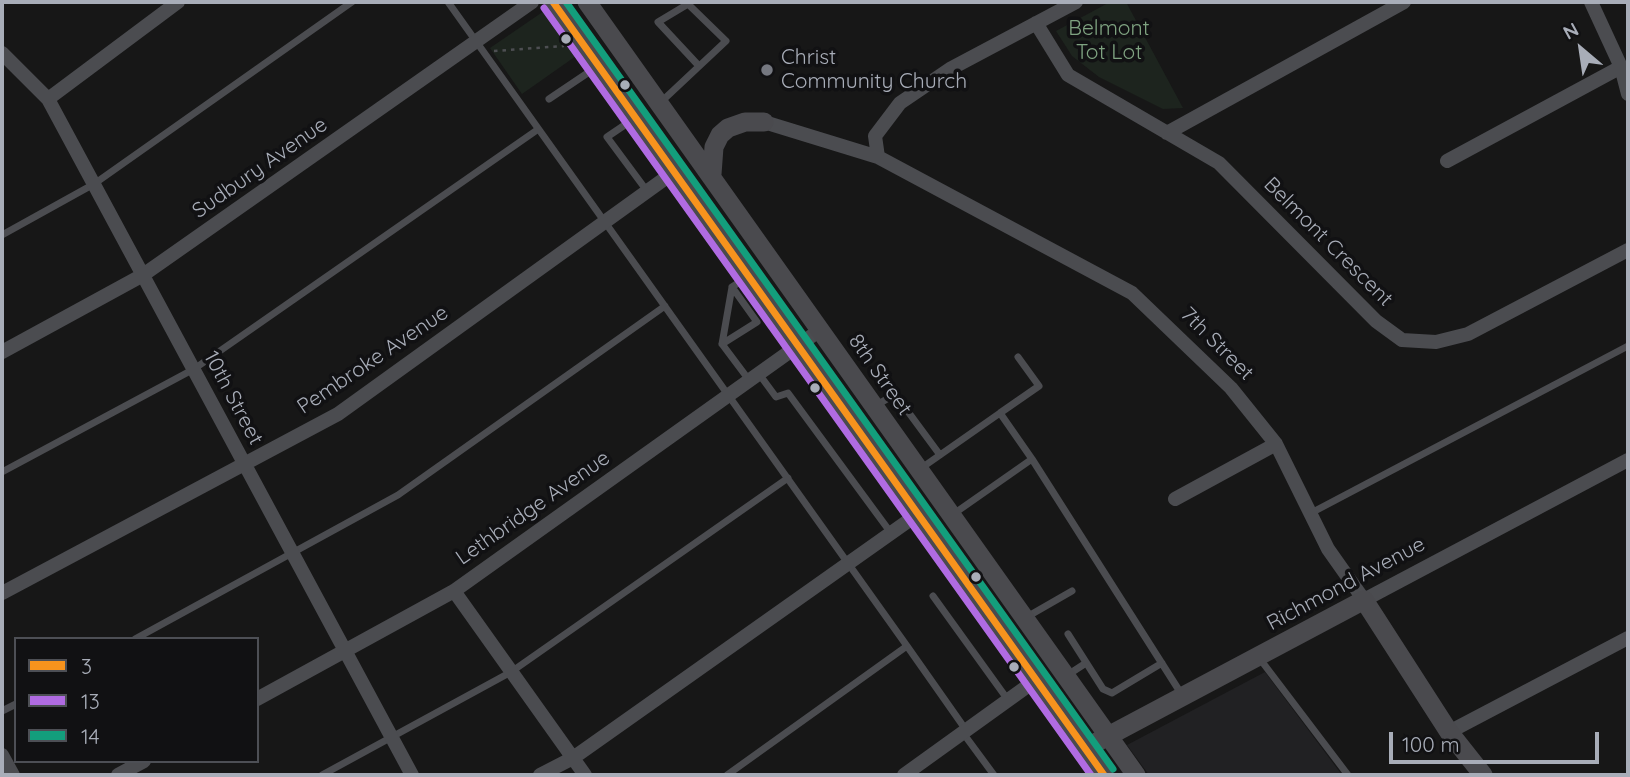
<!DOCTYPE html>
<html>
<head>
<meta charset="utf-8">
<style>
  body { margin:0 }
  #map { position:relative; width:1630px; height:777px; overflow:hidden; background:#171717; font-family:Quicksand,sans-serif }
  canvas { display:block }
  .frame { position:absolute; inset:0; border:4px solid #a8adb8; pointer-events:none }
  .legend { position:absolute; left:14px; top:637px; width:245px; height:126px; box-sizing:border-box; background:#111113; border:2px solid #4d4f55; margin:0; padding:9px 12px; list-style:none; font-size:21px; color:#a8adb8 }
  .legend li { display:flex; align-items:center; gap:14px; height:35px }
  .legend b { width:35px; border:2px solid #4d4f55 }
  .north { position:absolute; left:1546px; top:14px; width:70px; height:70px; -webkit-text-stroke:5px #111113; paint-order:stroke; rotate:331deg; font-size:19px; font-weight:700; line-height:28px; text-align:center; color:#a8adb8 }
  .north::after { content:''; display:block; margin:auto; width:24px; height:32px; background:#a8adb8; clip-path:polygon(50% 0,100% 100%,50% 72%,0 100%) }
  .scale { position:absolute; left:1389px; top:732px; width:210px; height:32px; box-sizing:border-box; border:4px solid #a8adb8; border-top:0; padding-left:9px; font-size:21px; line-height:24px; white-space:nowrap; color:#a8adb8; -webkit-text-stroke:5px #111113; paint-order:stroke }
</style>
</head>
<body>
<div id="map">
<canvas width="1630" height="777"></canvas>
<div class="frame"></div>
<ul class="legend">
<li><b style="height:9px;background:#f7931d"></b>3</li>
<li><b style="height:9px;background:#b06be2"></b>13</li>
<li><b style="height:9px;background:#139e7c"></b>14</li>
</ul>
<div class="north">N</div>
<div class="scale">100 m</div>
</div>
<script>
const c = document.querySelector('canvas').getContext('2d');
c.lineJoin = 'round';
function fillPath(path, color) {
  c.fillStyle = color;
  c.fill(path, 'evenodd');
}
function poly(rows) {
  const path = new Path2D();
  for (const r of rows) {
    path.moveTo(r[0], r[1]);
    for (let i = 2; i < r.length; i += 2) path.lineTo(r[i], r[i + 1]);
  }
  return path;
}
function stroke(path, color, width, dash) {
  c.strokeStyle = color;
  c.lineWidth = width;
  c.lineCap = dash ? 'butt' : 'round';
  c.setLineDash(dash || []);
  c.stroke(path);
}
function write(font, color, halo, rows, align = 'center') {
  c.font = font + ' Quicksand,sans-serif';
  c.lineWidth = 7;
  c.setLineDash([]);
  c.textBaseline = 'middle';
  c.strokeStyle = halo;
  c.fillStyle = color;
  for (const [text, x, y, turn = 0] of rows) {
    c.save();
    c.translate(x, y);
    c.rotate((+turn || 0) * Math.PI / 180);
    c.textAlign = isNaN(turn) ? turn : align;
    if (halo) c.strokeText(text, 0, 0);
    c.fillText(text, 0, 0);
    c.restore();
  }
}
const built = poly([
  [1265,672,1342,775,1149,775,1127,745]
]);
const green = poly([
  [1110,2,1126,2,1183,108,1163,109,1099,77,1072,56,1056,31],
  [544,11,576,56,522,94,490,48]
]);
const path = poly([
  [494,51,564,46]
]);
const lane = poly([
  [448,2,907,646,727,775],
  [549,99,598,66],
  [661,102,726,41,688,4,658,22,699,66],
  [635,118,607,137,647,191],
  [2,235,94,184,352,2],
  [746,278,732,287,757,322,722,344,749,380],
  [722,344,732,287],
  [759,374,776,397,788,393,891,533],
  [877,405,895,394,940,455],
  [1032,459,1182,695],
  [920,469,1000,413],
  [2,472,194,369,537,130],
  [1311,513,1628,346],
  [952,515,1032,459,1000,413,1039,386,1018,357],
  [933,596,1008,700],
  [1025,618,1072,591],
  [1068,634,1103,689,1112,693,1162,663],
  [135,639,398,495,665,306],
  [907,646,966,730],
  [1260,659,1348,775],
  [1066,676,1086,663],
  [2,711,16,704],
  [963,733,994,775],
  [322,775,511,672,788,478]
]);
const street = poly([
  [1591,2,1621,67,1628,94],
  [1036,23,1068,75,1219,163,1376,321,1402,340,1436,342,1468,334,1628,250],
  [2,53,48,99,412,775],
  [48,99,178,2],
  [764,122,878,157,1132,293,1231,388,1276,444,1328,549,1364,600,1628,460],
  [1167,133,1404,2],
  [878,157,875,136,900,103,950,69,1076,2],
  [1447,161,1621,67],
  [2,352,143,275,532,2],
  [1175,499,1276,444],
  [454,591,585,775],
  [2,593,338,414,674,172],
  [257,699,454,591,820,330],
  [1449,732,1628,638],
  [2,755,13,775],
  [118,775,144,761],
  [540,775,573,758,918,514],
  [904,775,1036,680]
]);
const secondary = poly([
  [553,2,1104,775],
  [587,2,1136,775],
  [712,174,714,147,720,135,728,128,745,122,764,122],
  [1097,742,1364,600,1449,732,1483,775]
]);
const bus1 = poly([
  [553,2,1104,775]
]);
const bus2 = poly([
  [544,8,1091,775]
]);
const bus3 = poly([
  [566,2,1113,769]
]);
const markers = [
  [566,39,6,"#a8adb8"],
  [767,70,7,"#757880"],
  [625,85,6,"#a8adb8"],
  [815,388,6,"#a8adb8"],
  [976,577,6,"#a8adb8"],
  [1014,667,6,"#a8adb8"]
];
const parkNames = [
  ["Belmont",1109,29],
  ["Tot Lot",1109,53]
];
const poiNames = [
  ["Christ",781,58],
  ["Community Church",781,82]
];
const streetNames = [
  ["Sudbury Avenue",260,168,-35],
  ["Belmont Crescent",1328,242,45],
  ["7th Street",1217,344,45],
  ["Pembroke Avenue",373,360,-34],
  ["8th Street",880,375,55],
  ["10th Street",233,398,62],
  ["Lethbridge Avenue",533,508,-35],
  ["Richmond Avenue",1346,584,-28]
];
fillPath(built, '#212123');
fillPath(green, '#1d241e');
stroke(path, '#4d4e52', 2.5, [3.5, 5]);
stroke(lane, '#4b4c50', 7);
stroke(street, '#4b4c50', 14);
stroke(secondary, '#4a4a4e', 19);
stroke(bus1, '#f7931d', 7);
stroke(bus2, '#b06be2', 7);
stroke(bus3, '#139e7c', 7);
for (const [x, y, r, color] of markers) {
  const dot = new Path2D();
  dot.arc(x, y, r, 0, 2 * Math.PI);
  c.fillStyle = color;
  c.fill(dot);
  stroke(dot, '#111113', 2.5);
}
write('21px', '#7fa381', '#111113', parkNames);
write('21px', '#a8adb8', '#111113', poiNames, 'left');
write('21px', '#a8adb8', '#111113', streetNames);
</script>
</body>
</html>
